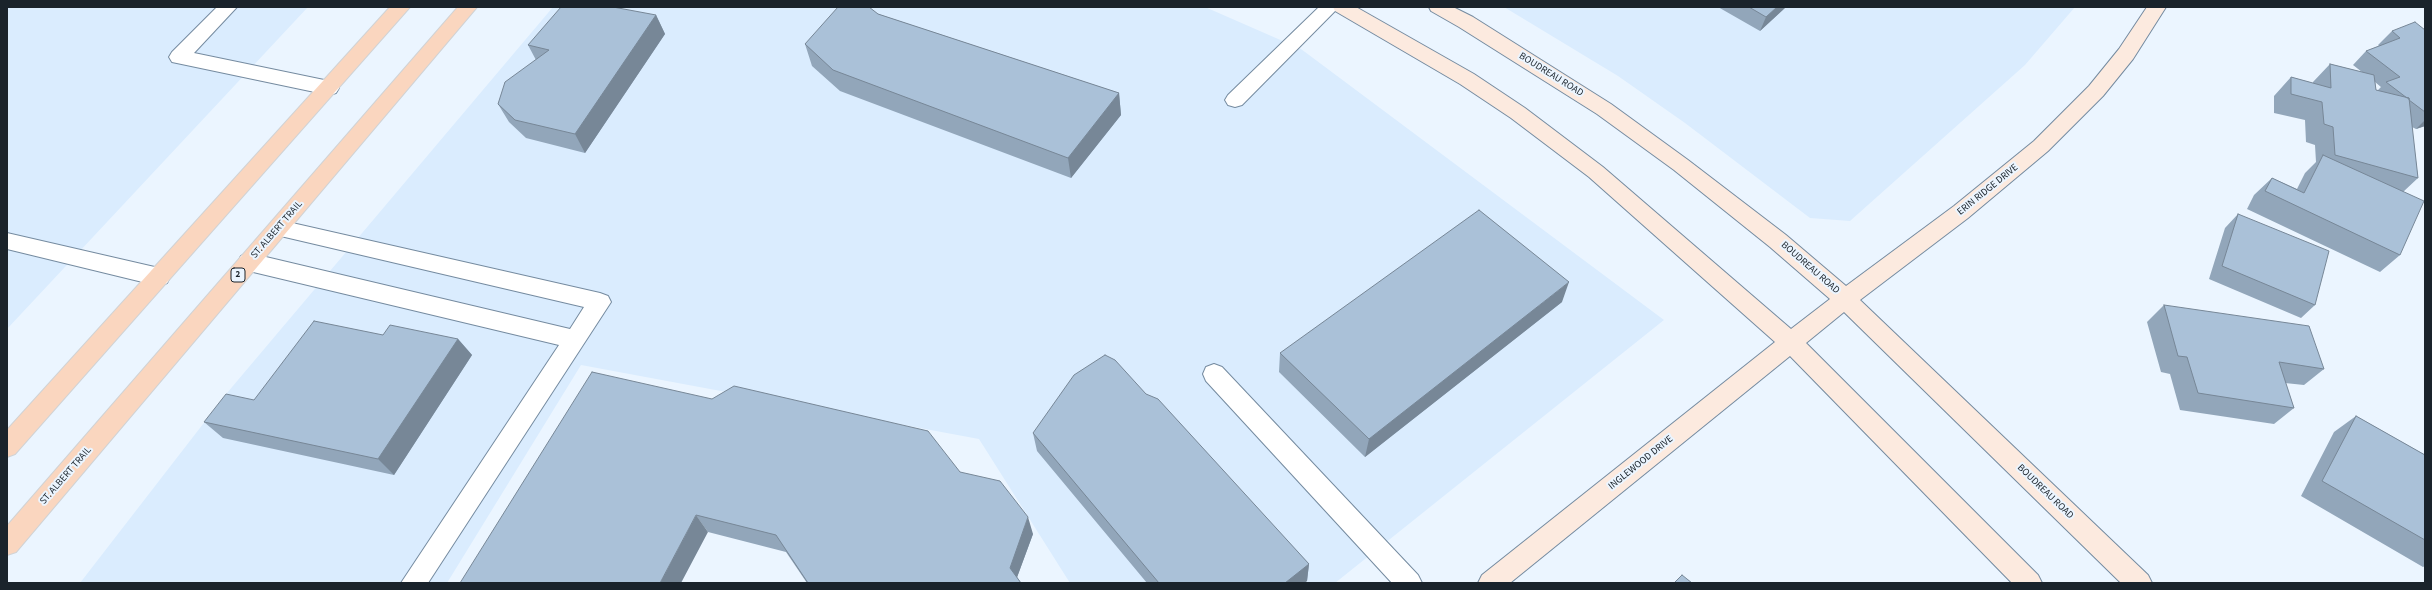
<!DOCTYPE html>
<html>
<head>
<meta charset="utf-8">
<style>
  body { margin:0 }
  #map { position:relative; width:2432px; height:590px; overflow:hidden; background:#ebf5ff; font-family:"Source Sans 3",sans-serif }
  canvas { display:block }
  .frame { position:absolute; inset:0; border:8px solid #1a232b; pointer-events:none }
</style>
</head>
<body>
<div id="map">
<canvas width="2432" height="590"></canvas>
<div class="frame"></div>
</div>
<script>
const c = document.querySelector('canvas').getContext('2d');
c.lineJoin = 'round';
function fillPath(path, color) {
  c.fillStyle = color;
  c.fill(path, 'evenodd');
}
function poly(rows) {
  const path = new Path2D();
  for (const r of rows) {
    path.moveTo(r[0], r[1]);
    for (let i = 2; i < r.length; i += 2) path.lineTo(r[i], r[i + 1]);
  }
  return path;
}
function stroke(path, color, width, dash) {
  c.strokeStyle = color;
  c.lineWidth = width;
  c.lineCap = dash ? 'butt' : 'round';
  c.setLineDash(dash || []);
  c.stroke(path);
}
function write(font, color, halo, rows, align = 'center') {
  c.font = font + ' "Source Sans 3",sans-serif';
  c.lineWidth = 4;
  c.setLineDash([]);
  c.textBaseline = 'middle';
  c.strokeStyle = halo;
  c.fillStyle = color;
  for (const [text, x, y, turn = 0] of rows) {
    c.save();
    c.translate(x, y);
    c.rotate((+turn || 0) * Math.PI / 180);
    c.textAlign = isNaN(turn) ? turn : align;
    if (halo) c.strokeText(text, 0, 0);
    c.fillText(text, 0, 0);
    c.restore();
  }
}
const built = poly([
  [7,7,308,7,7,329],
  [553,7,1205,7,1301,49,1664,320,1335,583,1070,583,979,439,581,365,447,583,80,583,227,393],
  [1504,7,2075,7,2025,65,1850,221,1810,218,1685,123,1618,76]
]);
const lane = poly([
  [217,7,237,7,194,53,329,81,336,83,339,88,336,93,329,95,172,62,169,57,172,52,217,7],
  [1319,7,1339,7,1242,105,1235,107,1228,105,1225,100,1228,95,1319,7],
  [279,220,600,293,608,296,611,302,428,583,401,583,559,345,249,271,241,268,238,262,241,256,249,253,570,329,584,307,272,234,268,228,272,222,279,220],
  [7,233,159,268,167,271,170,277,167,283,159,286,7,249,7,233],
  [1214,364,1222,367,1418,575,1422,583,1392,583,1206,381,1203,374,1206,367,1214,364]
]);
const secondary = poly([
  [1333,7,1356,7,1474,74,1525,108,1603,167,1791,329,1830,299,1770,247,1674,170,1597,114,1459,27,1431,11,1429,7,1453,7,1473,17,1611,104,1688,160,1786,235,1846,286,1954,206,2034,141,2089,86,2119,49,2147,7,2166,7,2133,59,2103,96,2048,151,1968,218,1860,300,2148,575,2152,583,2121,583,1844,312,1806,343,2038,575,2042,583,2012,583,1790,356,1510,583,1478,583,1482,575,1775,342,1589,177,1511,118,1460,84,1335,11,1333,7]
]);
const primary = poly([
  [390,7,410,7,15,454,7,457,7,430,390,7],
  [458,7,477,7,16,552,7,555,7,526,458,7]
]);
const wall = poly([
  [1718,7,1786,7,1760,31],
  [878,14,1119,93,1121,115,1071,178,840,91,812,66,805,44],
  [656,15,665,34,585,153,526,138,509,122,498,104,536,60,528,45],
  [2425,30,2425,126,2416,129,2412,127,2418,178,2403,192,2400,255,2380,272,2247,209,2254,195,2272,178,2297,189,2305,173,2316,162,2315,145,2306,142,2305,120,2274,113,2274,96,2291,77,2313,83,2313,82,2330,64,2362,72,2353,65,2366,51,2379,46,2378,45,2392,31],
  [2375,82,2381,87,2378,90,2376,90],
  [2238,214,2315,305,2301,318,2209,279,2225,228],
  [1562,302,1365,457,1279,372,1280,353],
  [2164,305,2324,369,2304,385,2285,383,2294,408,2274,424,2180,410,2170,374,2161,372,2147,322],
  [383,335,458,339,472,355,394,475,223,438,204,422,254,400],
  [592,372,960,472,1033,534,1017,577,1021,583,807,583,786,552,708,532],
  [1146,394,1309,564,1307,581,1304,583,1147,583,1037,451,1033,433],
  [2356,416,2425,455,2425,566,2423,567,2301,496,2334,432]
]);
const shadedWall = poly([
  [1777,7,1786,7,1760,31,1766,17],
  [656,15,665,34,585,153,575,134],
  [1119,93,1121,115,1071,178,1068,158],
  [2425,120,2425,126,2416,129],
  [1569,282,1562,302,1365,457,1369,439],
  [458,339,472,355,394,475,378,459],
  [696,515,708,532,681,583,660,583],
  [1028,517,1033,534,1015,583,1010,568],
  [1309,564,1307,581,1304,583,1285,583]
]);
const building = poly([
  [561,7,613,7,656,15,575,134,515,120,498,104,505,82,549,50,528,45,561,7],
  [838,7,869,7,878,14,1119,93,1068,158,833,70,805,44,838,7],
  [1749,7,1777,7,1766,17,1749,7],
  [2415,22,2425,30,2425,112,2409,100,2409,98,2407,98,2386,82,2400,77,2366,51,2400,38,2392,31,2415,22],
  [2330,64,2374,75,2376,90,2409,98,2418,178,2335,155,2333,127,2324,124,2322,102,2291,94,2291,77,2331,88,2330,64],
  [2323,155,2424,201,2400,255,2265,191,2272,178,2304,193,2323,155],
  [1479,210,1569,282,1369,439,1280,353,1479,210],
  [2238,214,2329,251,2315,305,2222,266,2238,214],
  [2164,305,2309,326,2324,369,2279,362,2294,408,2198,393,2187,357,2178,356,2164,305],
  [314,321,383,335,390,325,458,339,378,459,204,422,226,394,254,400,314,321],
  [1105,355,1115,360,1146,394,1158,399,1309,564,1285,583,1159,583,1033,433,1074,375,1105,355],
  [592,372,712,399,734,386,928,431,960,472,1000,481,1028,517,1010,568,1021,583,808,583,776,535,696,515,660,583,460,583,592,372],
  [2356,416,2425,455,2425,540,2322,481,2356,416],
  [1682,575,1692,583,1674,583,1682,575]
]);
const shields = [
  [238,275,14]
];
const shieldNames = [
  ["2",238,275]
];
const streetNames = [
  ["BOUDREAU ROAD",1551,75,32],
  ["ERIN RIDGE DRIVE",1988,190,-39],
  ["ST. ALBERT TRAIL",277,230,-49],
  ["BOUDREAU ROAD",1810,268,41],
  ["INGLEWOOD DRIVE",1641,463,-39],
  ["ST. ALBERT TRAIL",66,476,-49],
  ["BOUDREAU ROAD",2045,492,44]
];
fillPath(built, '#daecfe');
stroke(lane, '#758ba0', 2);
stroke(secondary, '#758ba0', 2);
stroke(primary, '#d1d3d5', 2);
fillPath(lane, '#fff');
fillPath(secondary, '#fceadf');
fillPath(primary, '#fad6bf');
fillPath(wall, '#92a6ba');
fillPath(shadedWall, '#778797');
fillPath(building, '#aac1d8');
stroke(building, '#778797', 1);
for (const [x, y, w] of shields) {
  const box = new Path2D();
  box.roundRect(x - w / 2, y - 7, w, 14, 3);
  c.fillStyle = '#ebf5ff';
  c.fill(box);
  stroke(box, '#1a232b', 1);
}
write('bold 9px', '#1a232b', null, shieldNames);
write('10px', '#1a232b', '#ebf5ff', streetNames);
</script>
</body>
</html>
